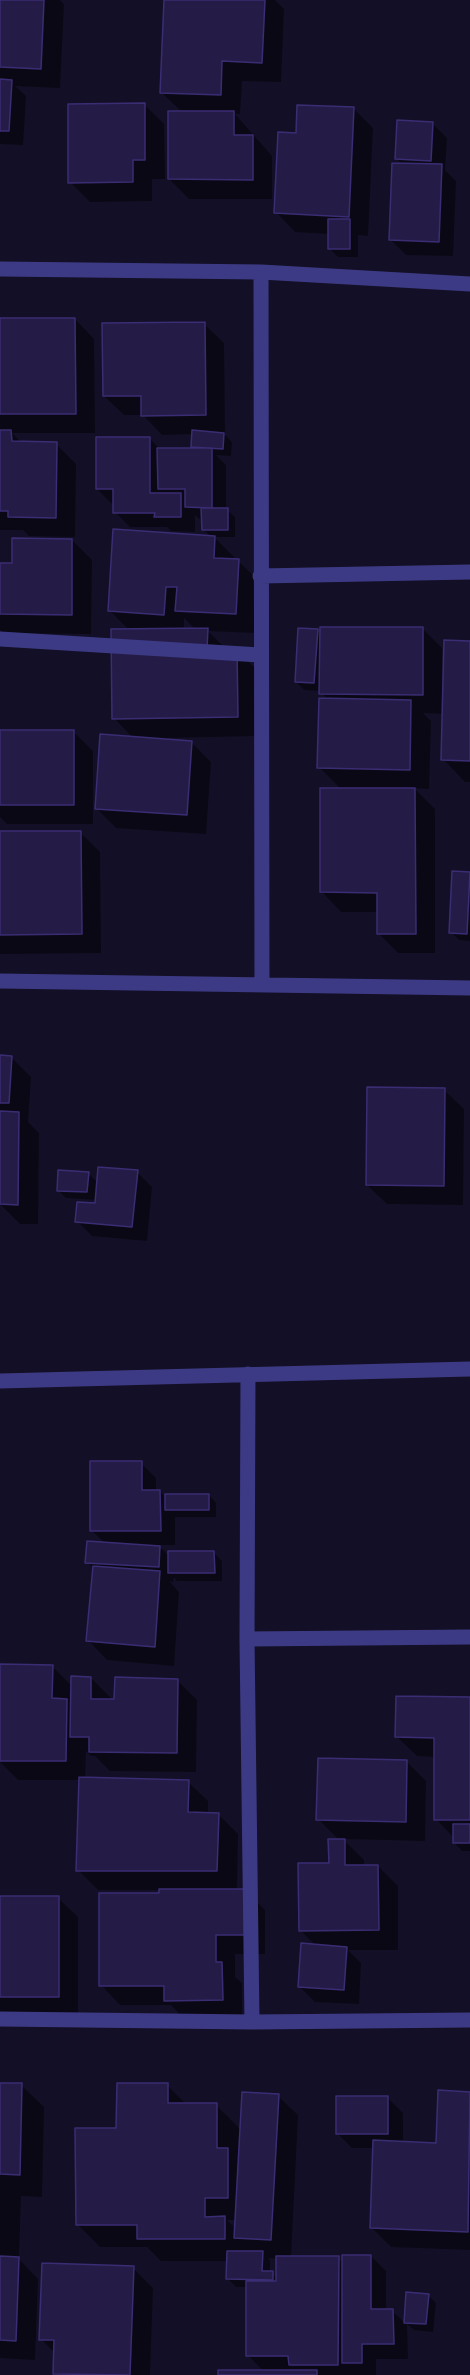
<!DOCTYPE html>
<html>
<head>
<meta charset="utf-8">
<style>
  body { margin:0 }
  canvas { display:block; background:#130f26 }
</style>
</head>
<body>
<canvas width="470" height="2375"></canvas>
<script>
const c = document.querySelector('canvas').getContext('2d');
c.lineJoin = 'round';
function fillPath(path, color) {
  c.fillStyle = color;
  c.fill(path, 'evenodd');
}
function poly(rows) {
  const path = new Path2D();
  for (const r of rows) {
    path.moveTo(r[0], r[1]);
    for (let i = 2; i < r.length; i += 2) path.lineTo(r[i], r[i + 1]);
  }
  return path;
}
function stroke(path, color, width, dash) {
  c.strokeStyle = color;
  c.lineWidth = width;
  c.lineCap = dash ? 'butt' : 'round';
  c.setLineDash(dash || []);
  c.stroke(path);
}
const shadow = poly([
  [0,0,60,0,64,4,60,88,15,86,26,96,23,145,0,144],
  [166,0,275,0,284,9,281,82,242,81,240,114,235,114,272,156,272,199,189,199,169,179,182,112,161,92],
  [145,105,164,124,165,179,152,179,152,201,90,202,70,182],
  [354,109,373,128,368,236,358,235,358,257,338,257,330,249,330,234,295,232,276,212,297,134],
  [432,123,447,138,445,170,456,181,453,256,406,255,391,240,402,164,397,159],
  [0,319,75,319,94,339,95,433,12,433,22,443,56,444,76,464,75,537,29,536,23,530,0,530],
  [204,324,224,343,225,435,232,442,231,456,216,455,226,465,226,509,235,517,235,537,214,537,234,557,234,560,238,561,258,580,255,633,208,631,227,650,236,650,256,669,257,736,166,738,166,740,191,742,211,762,206,834,116,828,96,808,133,738,114,718,129,630,110,611,211,537,203,529,203,522,195,515,195,532,171,531,167,527,130,527,115,512,115,504,112,504,97,489,149,438,161,450,196,450,192,446,193,434,162,435,143,415,124,415,104,396],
  [184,618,196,630,184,630],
  [72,540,92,560,91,634,3,633,0,630,0,564,13,565],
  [422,628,442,648,442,685,445,685,470,642,470,782,465,782,443,759,444,714,423,713,431,721,429,789,414,788,435,809,435,953,398,953,378,933,378,912,341,912,322,892,341,789,319,767,327,699,321,691,304,690,296,682,317,630,322,635],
  [0,731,73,731,93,751,93,824,7,824,0,817],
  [80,832,100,852,101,953,0,954,0,833],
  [469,873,470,941,459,940,451,932],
  [0,1056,11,1057,31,1077,28,1122,39,1133,38,1224,20,1224,0,1204],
  [444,1090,464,1109,463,1205,387,1204,367,1185],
  [137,1172,152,1187,147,1241,92,1236,77,1221,96,1205,97,1200,66,1198,58,1190,88,1173,98,1183],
  [141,1463,156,1478,156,1491,160,1491,166,1498,209,1495,216,1503,216,1517,175,1517,175,1545,158,1545,170,1557,214,1553,222,1561,222,1581,177,1581,174,1577,173,1582,169,1581,179,1592,174,1666,107,1660,88,1640,94,1569,87,1562,105,1543,91,1530],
  [0,1665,52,1666,72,1686,91,1678,111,1698,110,1701,177,1680,197,1700,196,1772,110,1771,95,1756,91,1756,86,1751,85,1779,188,1782,208,1801,208,1814,218,1814,238,1834,237,1890,245,1890,265,1910,265,1954,235,1954,235,1977,242,1983,242,2020,185,2020,171,2005,120,2005,101,1985,160,1894,161,1890,98,1890,78,1870,80,1780,18,1780,0,1762],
  [470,1698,470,1851,462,1851,454,1843,454,1838,436,1819,436,1757,417,1756,397,1737],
  [407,1762,426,1781,425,1841,343,1839,364,1860,364,1866,378,1866,398,1886,398,1950,348,1950,361,1963,359,2004,315,2002,300,1987,316,1946,300,1930,339,1840,318,1819],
  [0,1898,58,1898,78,1917,78,2016,0,2016],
  [0,2085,21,2085,44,2107,42,2197,21,2196,19,2259,38,2279,35,2360,0,2358],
  [167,2085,187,2105,216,2105,241,2130,278,2096,298,2115,291,2257,338,2258,343,2263,371,2256,386,2271,386,2311,392,2311,406,2324,408,2294,428,2295,436,2303,433,2332,414,2330,407,2324,408,2359,376,2359,376,2375,220,2375,263,2371,248,2355,248,2287,236,2287,228,2279,228,2261,161,2261,147,2247,100,2247,77,2224,118,2129],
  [227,2220,237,2220,236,2229],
  [268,2258,278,2259,278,2278,270,2273,270,2261],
  [439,2092,470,2093,470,2250,391,2247,371,2227,374,2148,352,2148,337,2133,388,2098,403,2113,403,2143,437,2145],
  [133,2268,153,2288,150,2375,56,2375,56,2354,41,2339]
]);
const building = poly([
  [0,0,44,0,41,69,0,67,0,0],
  [164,0,265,0,262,63,222,61,221,95,160,93,164,0],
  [0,79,12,80,9,131,0,131,0,79],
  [145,103,145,160,133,160,133,182,68,183,68,104,145,103],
  [297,105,354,107,349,217,274,213,278,132,296,133,297,105],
  [168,111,234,111,234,135,253,135,253,180,168,179,168,111],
  [397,120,433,122,431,161,395,159,397,120],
  [392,163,442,164,439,242,389,240,392,163],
  [328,219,350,219,350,249,328,249,328,219],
  [0,318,75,318,76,414,0,414,0,318],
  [205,322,206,415,141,416,141,396,103,396,102,323,205,322],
  [0,430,11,430,12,441,57,442,56,518,8,517,8,511,0,511,0,430],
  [192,430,224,433,223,449,191,447,192,430],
  [96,437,150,437,150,493,181,493,181,517,154,517,155,513,113,513,113,489,96,489,96,437],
  [157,448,212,448,212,508,185,507,185,489,158,489,157,448],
  [201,508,228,508,228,530,202,530,201,508],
  [113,529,215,536,214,558,239,559,236,614,175,611,177,587,166,587,164,615,108,611,113,529],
  [12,538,72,539,72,615,0,614,0,563,12,563,12,538],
  [320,627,423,627,423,695,319,694,320,627],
  [208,628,207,649,237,648,238,717,112,719,111,629,208,628],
  [298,628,318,629,314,683,295,682,298,628],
  [444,640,470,641,470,761,441,760,444,640],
  [319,698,411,700,410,770,317,768,319,698],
  [0,730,74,730,74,805,0,805,0,730],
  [100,734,192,741,187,815,95,809,100,734],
  [320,788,415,788,416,934,377,934,377,893,320,892,320,788],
  [0,831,81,831,82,934,0,935,0,831],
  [452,871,470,872,467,934,449,933,452,871],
  [0,1055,12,1056,9,1103,0,1103,0,1055],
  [367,1087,445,1088,444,1186,366,1185,367,1087],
  [0,1111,19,1112,18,1205,0,1204,0,1111],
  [98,1167,138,1170,132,1227,75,1222,77,1202,95,1203,98,1167],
  [58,1170,89,1172,87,1192,57,1191,58,1170],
  [90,1461,142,1461,142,1490,160,1490,161,1531,90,1531,90,1461],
  [165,1494,209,1494,209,1510,165,1510,165,1494],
  [87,1541,160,1546,159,1567,85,1563,87,1541],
  [168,1551,214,1551,215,1573,168,1573,168,1551],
  [93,1566,160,1571,155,1647,86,1641,93,1566],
  [0,1664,53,1665,52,1698,67,1699,66,1761,0,1761,0,1664],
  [71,1676,91,1677,91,1699,114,1699,115,1677,178,1679,177,1753,89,1752,89,1737,70,1737,71,1676],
  [396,1696,470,1697,470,1820,434,1820,434,1738,395,1737,396,1696],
  [318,1758,407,1760,406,1822,316,1820,318,1758],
  [79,1777,189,1780,188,1812,219,1813,217,1871,76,1871,79,1777],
  [453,1824,470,1824,470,1843,453,1843,453,1824],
  [328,1839,345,1839,345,1865,378,1865,379,1930,299,1931,298,1863,329,1863,328,1839],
  [159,1889,246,1889,246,1935,216,1935,216,1962,222,1962,223,2000,164,2001,164,1986,99,1986,99,1893,159,1893,159,1889],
  [0,1896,59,1896,59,1997,0,1997,0,1896],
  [301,1943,347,1947,344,1990,298,1987,301,1943],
  [0,2083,22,2083,20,2175,0,2174,0,2083],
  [117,2083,168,2083,168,2103,217,2103,217,2148,228,2148,228,2198,205,2198,205,2217,225,2216,225,2239,137,2239,137,2225,76,2225,75,2128,116,2128,117,2083],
  [438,2090,470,2092,468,2232,370,2228,373,2140,436,2143,438,2090],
  [242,2092,279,2094,271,2240,234,2238,242,2092],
  [336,2096,388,2096,388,2134,336,2134,336,2096],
  [227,2251,263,2251,262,2271,273,2271,273,2280,226,2279,227,2251],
  [342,2255,371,2255,371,2309,393,2309,394,2344,362,2344,362,2363,342,2363,342,2255],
  [0,2256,19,2257,16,2341,0,2340,0,2256],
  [276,2256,339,2256,338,2365,289,2365,288,2356,246,2356,246,2281,276,2281,276,2256],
  [42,2263,134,2266,130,2375,53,2374,54,2340,39,2340,42,2263],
  [406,2292,429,2294,426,2324,404,2323,406,2292],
  [218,2370,317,2370,317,2375,218,2375,218,2370]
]);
const street = poly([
  [0,269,261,272,470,284],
  [261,272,262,985],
  [260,576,470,572],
  [0,639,260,655],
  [0,981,470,988],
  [248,1374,247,1639,252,2022],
  [0,1381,470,1369],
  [247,1639,470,1637],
  [0,2019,252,2022,470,2020]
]);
fillPath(shadow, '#0007');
fillPath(building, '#241b47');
stroke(building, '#3b2d73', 1.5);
stroke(street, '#3d3a85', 15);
</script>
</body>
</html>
